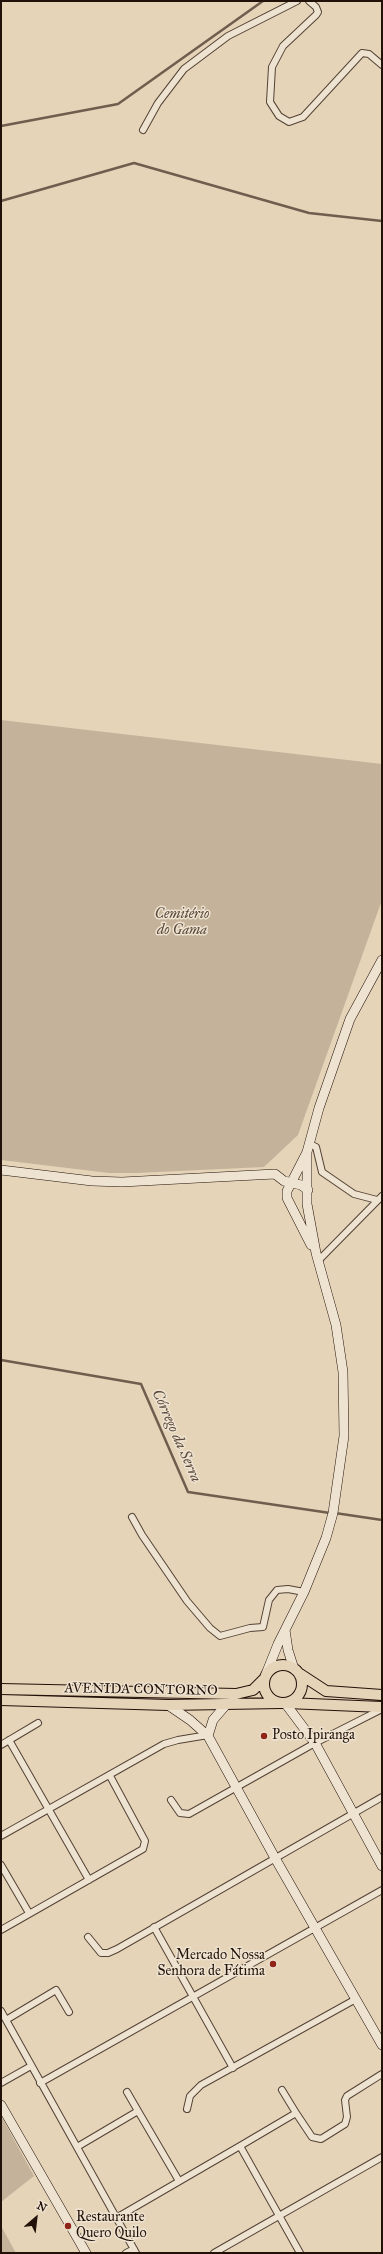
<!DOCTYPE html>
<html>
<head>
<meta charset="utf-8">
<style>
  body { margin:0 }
  #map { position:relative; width:383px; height:2254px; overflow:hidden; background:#e5d4b8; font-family:"IM FELL Great Primer",serif }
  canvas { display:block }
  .frame { position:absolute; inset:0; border:2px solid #221109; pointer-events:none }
  .north { position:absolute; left:16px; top:2198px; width:40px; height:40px; -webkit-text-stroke:3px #eee3d1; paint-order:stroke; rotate:28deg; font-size:11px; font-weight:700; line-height:16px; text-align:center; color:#221109 }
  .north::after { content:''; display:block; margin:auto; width:14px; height:18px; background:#221109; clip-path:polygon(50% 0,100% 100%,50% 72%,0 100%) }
</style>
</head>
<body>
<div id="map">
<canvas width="383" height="2254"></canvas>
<div class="frame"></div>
<div class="north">N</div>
</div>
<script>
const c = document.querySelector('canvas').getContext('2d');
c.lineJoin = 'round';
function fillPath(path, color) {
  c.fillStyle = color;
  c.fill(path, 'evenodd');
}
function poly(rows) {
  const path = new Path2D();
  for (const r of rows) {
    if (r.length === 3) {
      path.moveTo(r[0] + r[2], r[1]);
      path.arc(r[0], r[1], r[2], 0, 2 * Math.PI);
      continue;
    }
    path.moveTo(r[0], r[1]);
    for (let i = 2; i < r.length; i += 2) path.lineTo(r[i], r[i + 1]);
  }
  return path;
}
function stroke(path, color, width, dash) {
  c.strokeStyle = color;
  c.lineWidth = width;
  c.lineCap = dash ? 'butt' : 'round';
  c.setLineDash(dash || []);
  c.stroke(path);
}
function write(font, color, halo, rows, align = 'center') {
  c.font = font + ' "IM FELL Great Primer",serif';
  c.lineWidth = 3;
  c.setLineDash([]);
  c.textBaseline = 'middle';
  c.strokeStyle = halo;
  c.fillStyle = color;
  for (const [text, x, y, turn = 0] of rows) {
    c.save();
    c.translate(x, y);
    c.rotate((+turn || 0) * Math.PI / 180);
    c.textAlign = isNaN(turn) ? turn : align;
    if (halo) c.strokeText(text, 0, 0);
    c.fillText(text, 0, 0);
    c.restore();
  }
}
const green = poly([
  [1,720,382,764,382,900,298,1135,264,1167,137,1173,109,1173,1,1160],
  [1,2116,34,2176,1,2202],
  [1,2226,16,2253,1,2253]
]);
const stream = poly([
  [1,126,118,104,263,1],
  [1,201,134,163,309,213,382,221],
  [1,1360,141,1384,188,1492,330,1513],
  [335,1513,382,1520]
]);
const street = poly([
  [309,1,316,7,318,12,316,15,283,46,272,67,270,102,279,116,289,122,303,117,362,53,369,54,382,65],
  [143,130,158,103,184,69,228,36,297,1],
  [310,1144,316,1147,322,1172,354,1194,377,1200],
  [318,1261,382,1196],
  [132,1517,142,1535,187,1601,210,1628,220,1636,250,1628,263,1627,269,1600,277,1590,288,1589,304,1592],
  [9,1740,89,1880],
  [1,1745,38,1723],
  [171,1800,180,1813,189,1814,315,1743,382,1709],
  [1,1836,164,1744,178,1740,208,1735],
  [1,1865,29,1913],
  [154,1927,233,2068],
  [1,1930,143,1849,145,1841,110,1776],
  [88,1937,101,1953,108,1953,117,1949,382,1797],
  [1,2011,136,2253],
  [6,2020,56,1990,69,2012],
  [1,2083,31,2066],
  [40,2083,382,1890],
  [187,2109,190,2096,201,2085,356,1999],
  [138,2111,179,2181],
  [296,2113,312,2137,321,2139,345,2124,347,2117,345,2100,347,2096,382,2074],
  [240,2146,296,2113,282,2090],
  [77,2147,138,2111,127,2092],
  [116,2218,240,2146,300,2253],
  [126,2253,134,2249],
  [214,2253,382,2157]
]);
const secondary = poly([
  [1,1170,92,1181,122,1182,275,1174,284,1181,301,1185,308,1190],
  [311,1245,287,1198,287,1191,307,1152,319,1108,350,1019,382,960],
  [285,1630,288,1650,294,1669],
  [266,1674,278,1644,304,1592,326,1538,333,1513,344,1436,343,1372,336,1325,316,1253,307,1204,307,1152],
  [285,1703,315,1743,382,1866],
  [168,1705,190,1720,208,1736,275,1858,382,2045],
  [208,1736,213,1720,225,1706],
  [1,2105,86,2253]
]);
const primary = poly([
  [283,1684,19],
  [300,1674,326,1691,382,1695],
  [1,1689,236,1694,253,1690,265,1678],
  [1,1700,168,1705,281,1703],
  [287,1703,382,1707]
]);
const markers = [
  [264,1736,4,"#8f2418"],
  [273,1964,4,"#8f2418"],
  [68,2226,4,"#8f2418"]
];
const parkNames = [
  ["Cemitério",182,915],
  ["do Gama",182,931]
];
const streetNames = [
  ["AVENIDA CONTORNO",141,1690,1]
];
const poiNames = [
  ["Posto Ipiranga",272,1736],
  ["Mercado Nossa",265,1956,"right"],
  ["Senhora de Fátima",265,1972,"right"],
  ["Restaurante",76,2218],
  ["Quero Quilo",76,2234]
];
const waterNames = [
  ["Córrego da Serra",176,1436,66]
];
fillPath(green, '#c4b39a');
stroke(stream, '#6f5e4e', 2.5);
stroke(street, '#534235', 8);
stroke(secondary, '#221109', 10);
stroke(primary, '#221109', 12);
stroke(street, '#eee3d1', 6);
stroke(secondary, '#eee3d1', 9);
stroke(primary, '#e5d4b8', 10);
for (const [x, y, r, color] of markers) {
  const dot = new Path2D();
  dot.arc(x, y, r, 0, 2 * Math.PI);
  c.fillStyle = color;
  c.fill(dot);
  stroke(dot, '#eee3d1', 1.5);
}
write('italic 14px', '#5b4a3c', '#eee3d1', parkNames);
write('14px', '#221109', '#eee3d1', streetNames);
write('14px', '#221109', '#eee3d1', poiNames, 'left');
write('italic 15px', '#5c4b3d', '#eee3d1', waterNames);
</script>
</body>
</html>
